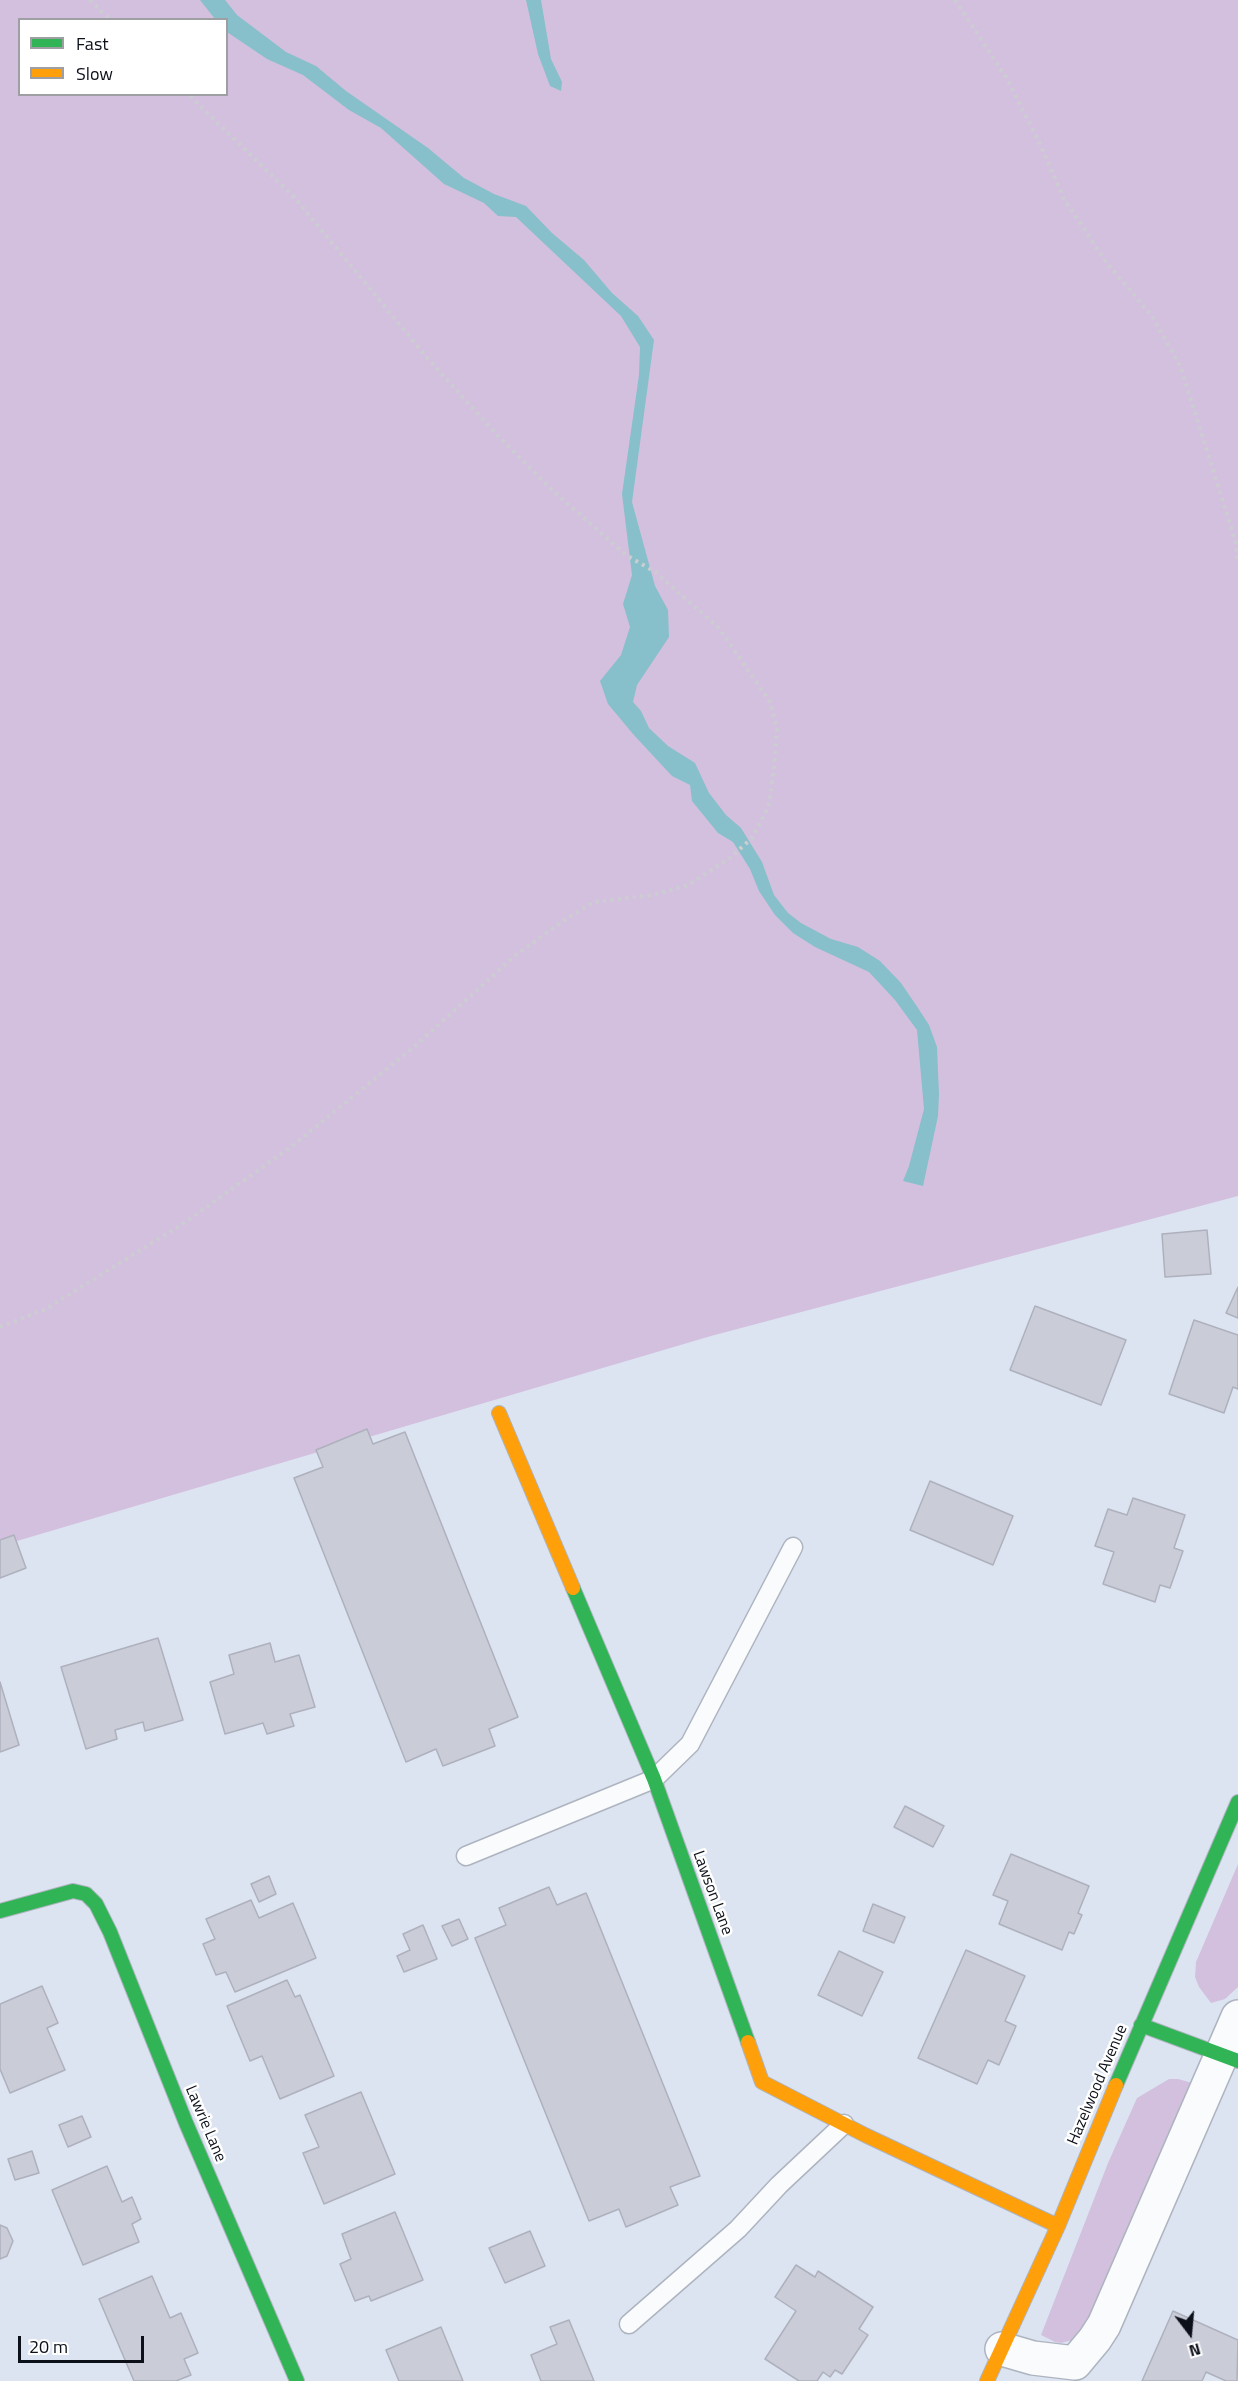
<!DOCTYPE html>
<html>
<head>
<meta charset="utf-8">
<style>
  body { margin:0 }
  #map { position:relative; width:1238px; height:2381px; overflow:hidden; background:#dce4f2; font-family:"Titillium Web",sans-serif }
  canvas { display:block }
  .legend { position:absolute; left:18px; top:18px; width:210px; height:78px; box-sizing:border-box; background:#fff; border:2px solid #9e9fa3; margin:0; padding:8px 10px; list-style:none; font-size:18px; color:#0c1019 }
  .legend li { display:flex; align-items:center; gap:12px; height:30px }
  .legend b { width:30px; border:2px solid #9e9fa3 }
  .north { position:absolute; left:1160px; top:2303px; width:60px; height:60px; -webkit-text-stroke:4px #fff; paint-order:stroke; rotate:164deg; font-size:16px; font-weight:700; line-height:24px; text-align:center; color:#0c1019 }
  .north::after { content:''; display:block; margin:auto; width:21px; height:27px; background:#0c1019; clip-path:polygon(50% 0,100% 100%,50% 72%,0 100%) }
  .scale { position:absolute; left:18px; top:2336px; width:126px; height:27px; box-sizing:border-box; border:3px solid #0c1019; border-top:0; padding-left:8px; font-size:18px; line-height:21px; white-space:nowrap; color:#0c1019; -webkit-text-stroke:4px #fff; paint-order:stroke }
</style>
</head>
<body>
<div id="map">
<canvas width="1238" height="2381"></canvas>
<ul class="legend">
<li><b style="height:8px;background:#30b455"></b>Fast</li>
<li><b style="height:8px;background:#ff9f0a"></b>Slow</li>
</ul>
<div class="north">N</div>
<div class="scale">20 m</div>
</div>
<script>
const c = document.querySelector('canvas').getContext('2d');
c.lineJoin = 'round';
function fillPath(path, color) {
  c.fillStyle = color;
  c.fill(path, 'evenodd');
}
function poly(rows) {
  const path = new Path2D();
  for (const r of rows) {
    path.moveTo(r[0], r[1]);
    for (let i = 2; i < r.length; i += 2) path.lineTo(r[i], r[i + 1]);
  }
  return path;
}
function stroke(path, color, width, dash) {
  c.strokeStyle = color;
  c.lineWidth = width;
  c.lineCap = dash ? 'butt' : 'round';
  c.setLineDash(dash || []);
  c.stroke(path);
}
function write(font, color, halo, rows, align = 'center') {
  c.font = font + ' "Titillium Web",sans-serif';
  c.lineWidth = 5;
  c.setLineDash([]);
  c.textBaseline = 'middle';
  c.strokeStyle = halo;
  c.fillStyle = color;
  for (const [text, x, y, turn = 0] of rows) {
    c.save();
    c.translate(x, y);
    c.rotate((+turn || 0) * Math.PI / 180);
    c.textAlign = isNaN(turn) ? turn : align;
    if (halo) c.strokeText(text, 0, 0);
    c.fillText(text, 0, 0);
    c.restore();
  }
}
const green = poly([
  [0,0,1238,0,1238,1196,711,1336,0,1546],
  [20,20,226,20,226,94,20,94],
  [1238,1864,1238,1987,1225,1999,1211,2003,1199,1987,1195,1977,1196,1962],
  [1169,2079,1178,2079,1196,2084,1086,2331,1072,2340,1061,2343,1055,2342,1041,2335,1108,2163,1137,2098]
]);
const water = poly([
  [200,0,225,0,237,15,286,52,316,66,346,91,428,148,464,178,494,194,526,206,552,233,584,260,612,293,638,316,654,340,632,502,655,586,668,610,669,637,637,685,633,702,641,711,649,728,668,746,695,763,709,793,726,815,741,828,762,862,774,895,788,913,801,923,831,939,858,947,880,961,901,983,918,1008,929,1025,937,1047,939,1094,938,1116,923,1186,903,1181,909,1166,924,1109,917,1030,895,1000,869,972,815,947,793,933,775,915,759,891,750,869,733,842,718,833,692,801,690,785,672,776,633,734,608,704,600,681,621,655,630,627,623,604,632,575,622,494,639,375,640,347,621,316,516,217,498,216,484,203,444,184,381,128,349,110,303,75,267,59,227,32,226,20,215,19],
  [526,0,541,0,551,59,562,82,561,91,550,86,538,54]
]);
const building = poly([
  [1207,1230,1211,1274,1165,1277,1162,1234,1207,1230],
  [1238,1287,1238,1318,1226,1313,1238,1287],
  [1035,1306,1126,1340,1101,1405,1010,1370,1035,1306],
  [1194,1320,1238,1335,1238,1389,1233,1387,1224,1413,1169,1394,1194,1320],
  [367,1429,373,1444,405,1432,518,1717,489,1729,495,1746,443,1766,436,1749,406,1762,294,1478,323,1467,316,1450,367,1429],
  [930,1481,1013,1516,993,1565,910,1530,930,1481],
  [1133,1498,1185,1515,1174,1548,1183,1551,1170,1588,1160,1585,1155,1602,1103,1584,1114,1552,1095,1546,1108,1509,1127,1515,1133,1498],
  [14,1535,26,1568,0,1578,0,1540,14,1535],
  [158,1638,183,1720,145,1731,143,1722,115,1730,117,1739,86,1749,61,1667,158,1638],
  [270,1643,275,1662,299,1655,315,1707,290,1714,294,1726,267,1734,263,1723,225,1734,210,1682,234,1674,229,1655,270,1643],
  [0,1682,19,1745,0,1752,0,1682],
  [905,1806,944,1826,933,1847,894,1827,905,1806],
  [1011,1854,1089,1886,1078,1913,1082,1915,1079,1922,1074,1934,1069,1932,1062,1950,999,1924,1008,1901,993,1895,1011,1854],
  [269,1876,276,1894,259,1902,251,1884,269,1876],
  [549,1887,557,1905,586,1893,587,1895,700,2176,670,2187,678,2205,626,2227,619,2209,589,2221,475,1938,506,1925,499,1908,549,1887],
  [251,1900,259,1918,293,1903,316,1958,235,1992,226,1972,216,1975,203,1944,215,1939,206,1919,251,1900],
  [873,1904,905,1917,894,1943,863,1931,873,1904],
  [459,1919,468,1939,452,1946,442,1926,459,1919],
  [423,1925,437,1959,404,1972,397,1956,410,1950,403,1934,423,1925],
  [966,1950,1025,1976,1005,2021,1016,2026,1014,2031,999,2065,988,2060,977,2084,918,2058,966,1950],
  [839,1951,883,1972,862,2016,818,1995,839,1951],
  [287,1980,295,1997,300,1995,334,2076,280,2099,262,2056,250,2061,227,2006,287,1980],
  [42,1986,58,2023,47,2028,65,2070,10,2093,0,2069,0,2004,42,1986],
  [361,2092,395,2174,324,2204,303,2153,319,2147,305,2115,361,2092],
  [82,2116,91,2137,68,2147,59,2125,82,2116],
  [32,2151,39,2173,15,2180,8,2159,32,2151],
  [107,2166,122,2202,132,2197,141,2219,132,2224,139,2242,83,2265,52,2190,107,2166],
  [395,2212,423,2280,371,2301,369,2296,355,2301,340,2264,351,2259,342,2234,395,2212],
  [0,2225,7,2228,13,2241,7,2256,0,2259,0,2225],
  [530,2231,545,2266,505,2283,489,2248,530,2231],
  [796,2265,815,2277,818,2271,873,2307,859,2329,868,2335,842,2374,835,2370,830,2377,823,2372,817,2381,799,2381,765,2359,796,2311,775,2297,796,2265],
  [152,2276,170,2318,181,2313,198,2353,184,2359,191,2375,176,2381,134,2381,99,2299,152,2276],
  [1173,2311,1238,2340,1237,2381,1226,2381,1206,2372,1202,2381,1142,2381,1173,2311],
  [569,2320,594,2381,541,2381,531,2355,557,2344,550,2327,569,2320],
  [441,2327,463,2381,399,2381,386,2350,441,2327]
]);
const path = poly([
  [90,0,110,20],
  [955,0,1006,77,1041,146,1064,199,1106,262,1152,316,1181,368,1235,540,1238,562],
  [0,1327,46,1309,184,1223,292,1146,415,1046,516,955,563,921,594,902,653,895,688,885,730,858,752,838,768,808,773,776,777,729,770,702,719,628,655,572,626,555,550,488,499,437,429,360,294,197,188,94]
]);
const lane = poly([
  [466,1856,654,1779,690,1744,793,1547],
  [629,2324,738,2229,779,2185,844,2124]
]);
const street = poly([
  [1002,2349,1033,2358,1075,2363,1095,2339,1104,2325,1238,2017]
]);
const fast = poly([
  [573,1588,654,1779,748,2042],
  [0,1911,73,1891,86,1894,96,1904,110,1932,186,2123,297,2381],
  [1141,2025,1238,2061],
  [1116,2085,1238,1802]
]);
const slow = poly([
  [499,1413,573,1588],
  [748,2042,762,2082,865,2135,1058,2226],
  [987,2381,1058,2226,1116,2085]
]);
const streetNames = [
  ["Lawson Lane",712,1893,70],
  ["Hazelwood Avenue",1098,2085,-67],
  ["Lawrie Lane",205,2124,67]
];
fillPath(green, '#d3c0de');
fillPath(water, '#87bfcb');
fillPath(building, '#caccd8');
stroke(building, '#aeb1bd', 1.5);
stroke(lane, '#aeb4bf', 21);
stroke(street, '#aeb4bf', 36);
stroke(fast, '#aeb4bf', 16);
stroke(slow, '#aeb4bf', 16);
stroke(path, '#cbcdd1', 4, [3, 4.5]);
stroke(lane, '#fafbfd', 18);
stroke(street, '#fafbfd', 33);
stroke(fast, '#30b455', 14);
stroke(slow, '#ff9f0a', 14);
write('16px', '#0c1019', '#fff', streetNames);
</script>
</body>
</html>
